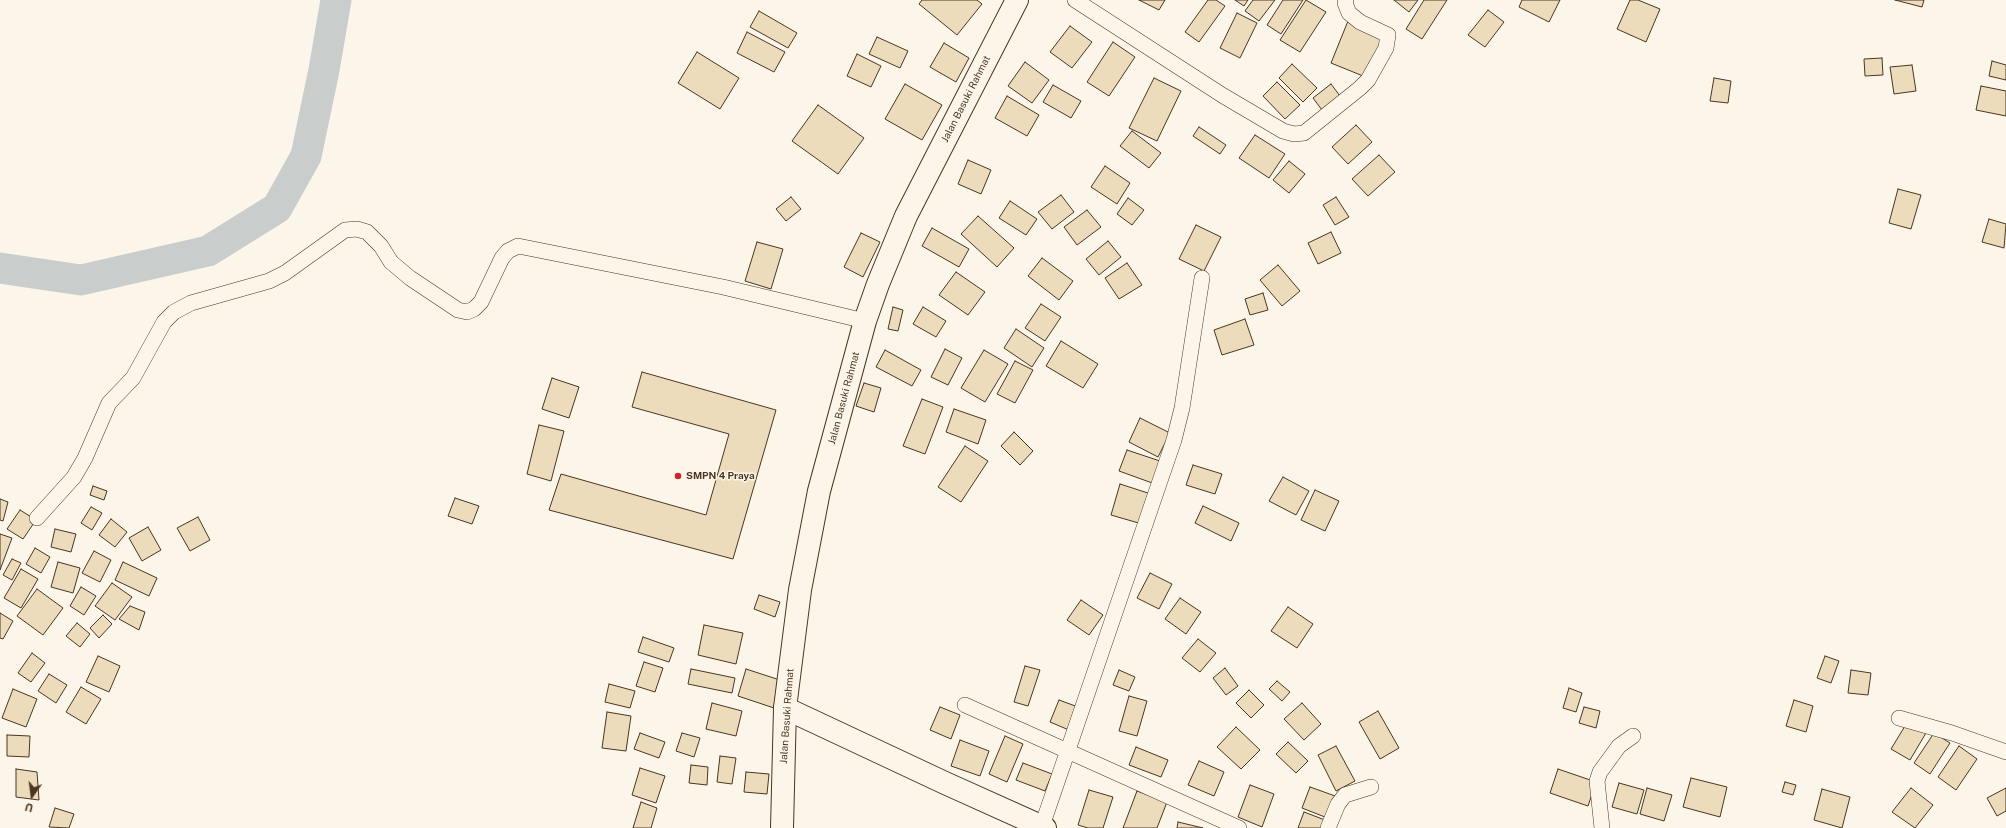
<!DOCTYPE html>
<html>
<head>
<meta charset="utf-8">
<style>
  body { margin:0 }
  #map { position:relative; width:2006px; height:828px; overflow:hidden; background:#fbf6e9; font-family:"Public Sans",sans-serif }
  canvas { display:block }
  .north { position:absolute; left:12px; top:776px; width:40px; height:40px; -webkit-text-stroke:3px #fbf6e9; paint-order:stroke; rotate:194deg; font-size:11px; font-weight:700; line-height:16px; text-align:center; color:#4a3520 }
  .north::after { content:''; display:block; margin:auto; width:14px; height:18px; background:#4a3520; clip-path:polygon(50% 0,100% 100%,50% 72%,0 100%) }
</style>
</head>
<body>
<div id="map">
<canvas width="2006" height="828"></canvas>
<div class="north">U</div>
</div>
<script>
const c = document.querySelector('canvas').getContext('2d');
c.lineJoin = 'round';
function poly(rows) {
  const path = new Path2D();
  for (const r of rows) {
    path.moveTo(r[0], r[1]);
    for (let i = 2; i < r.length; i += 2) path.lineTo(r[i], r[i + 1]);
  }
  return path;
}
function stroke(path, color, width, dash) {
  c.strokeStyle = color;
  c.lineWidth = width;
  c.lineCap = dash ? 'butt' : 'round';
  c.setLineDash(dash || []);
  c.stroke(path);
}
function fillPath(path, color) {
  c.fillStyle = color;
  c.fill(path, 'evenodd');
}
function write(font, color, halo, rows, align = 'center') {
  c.font = font + ' "Public Sans",sans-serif';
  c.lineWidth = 3;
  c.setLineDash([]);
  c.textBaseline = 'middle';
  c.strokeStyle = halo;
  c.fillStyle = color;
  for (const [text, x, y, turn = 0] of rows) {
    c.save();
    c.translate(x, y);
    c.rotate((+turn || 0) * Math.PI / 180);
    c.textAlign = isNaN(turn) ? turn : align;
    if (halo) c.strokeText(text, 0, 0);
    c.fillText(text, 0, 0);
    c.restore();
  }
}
const river = poly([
  [0,268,81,280,208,251,277,208,306,156,324,70,336,0]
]);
const building = poly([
  [922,0,977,0,982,4,957,35,919,4,922,0],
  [1139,0,1165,0,1159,10,1139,0],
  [1208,0,1216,0,1225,6,1199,42,1185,32,1208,0],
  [1235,0,1248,0,1244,6,1235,0],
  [1253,0,1275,0,1259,21,1245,11,1253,0],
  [1283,0,1303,0,1281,34,1267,25,1283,0],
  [1306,0,1326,12,1300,52,1280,40,1306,0],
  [1394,0,1418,0,1409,12,1394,0],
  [1424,0,1447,0,1422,39,1406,29,1424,0],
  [1522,0,1560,0,1549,22,1519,7,1522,0],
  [1630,0,1638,0,1660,9,1646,42,1617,29,1630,0],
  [1895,0,1924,0,1922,7,1895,0],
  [1488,10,1504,22,1485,47,1468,35,1488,10],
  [759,11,797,33,788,48,750,27,759,11],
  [1237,13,1257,23,1240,58,1220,48,1237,13],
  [1348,21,1385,35,1368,78,1331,63,1348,21],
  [1070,26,1092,42,1072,68,1050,52,1070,26],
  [747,32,785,52,774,72,737,53,747,32],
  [877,37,908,51,900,68,869,54,877,37],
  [1113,42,1135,57,1109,96,1087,82,1113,42],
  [944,43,969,58,956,82,930,67,944,43],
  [697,52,739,78,720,109,678,83,697,52],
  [857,54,881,66,871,87,847,76,857,54],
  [1882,58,1883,75,1865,76,1864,59,1882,58],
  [1992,61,2006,65,2006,80,1989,76,1992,61],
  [1025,62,1049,80,1032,103,1008,86,1025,62],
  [1292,64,1317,88,1303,102,1279,78,1292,64],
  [1912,65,1916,91,1894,94,1890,67,1912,65],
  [1154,78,1181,91,1157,141,1129,128,1154,78],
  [1714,78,1731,81,1728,103,1710,101,1714,78],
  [1277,82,1300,105,1285,119,1263,96,1277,82],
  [905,84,942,105,922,140,885,119,905,84],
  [1331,84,1343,100,1325,114,1313,98,1331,84],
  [1053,85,1081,101,1071,118,1043,102,1053,85],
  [1981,86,2006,91,2006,116,1976,110,1981,86],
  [1007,96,1039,115,1027,136,995,118,1007,96],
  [818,105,864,138,838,174,792,141,818,105],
  [1356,125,1372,142,1348,164,1332,147,1356,125],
  [1199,127,1226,145,1220,154,1193,136,1199,127],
  [1132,131,1161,153,1149,168,1120,146,1132,131],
  [1255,135,1285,154,1269,178,1239,158,1255,135],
  [1379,155,1395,172,1368,196,1352,179,1379,155],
  [968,160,991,170,981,194,958,184,968,160],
  [1289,161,1305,174,1289,193,1273,180,1289,161],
  [1105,166,1130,183,1117,204,1091,187,1105,166],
  [1898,189,1921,195,1911,229,1889,223,1898,189],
  [1061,195,1074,212,1052,229,1038,212,1061,195],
  [791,197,801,209,786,221,776,209,791,197],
  [1336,197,1349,217,1335,225,1323,205,1336,197],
  [1128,198,1144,210,1132,225,1117,214,1128,198],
  [1010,201,1037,219,1026,235,999,218,1010,201],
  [1087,210,1101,227,1077,245,1064,227,1087,210],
  [978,216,1014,248,997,267,961,234,978,216],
  [1989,219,2006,224,2004,248,1982,242,1989,219],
  [1196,225,1221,237,1204,271,1179,259,1196,225],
  [932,228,969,249,959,267,922,246,932,228],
  [1331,232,1341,253,1318,264,1308,243,1331,232],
  [861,233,880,242,863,277,844,267,861,233],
  [1108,241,1121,257,1099,275,1086,259,1108,241],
  [757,242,783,249,771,289,745,281,757,242],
  [1042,258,1073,281,1059,300,1028,276,1042,258],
  [1127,263,1142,285,1119,299,1105,278,1127,263],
  [1278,265,1300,291,1282,306,1260,280,1278,265],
  [956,272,985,292,968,315,939,295,956,272],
  [1263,293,1268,310,1250,315,1245,299,1263,293],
  [1041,304,1061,317,1045,341,1025,328,1041,304],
  [893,307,903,310,898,331,888,329,893,307],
  [923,307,946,321,936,337,913,324,923,307],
  [1245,319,1254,345,1222,355,1214,330,1245,319],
  [1016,329,1044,348,1032,367,1004,348,1016,329],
  [1061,341,1098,364,1083,388,1046,366,1061,341],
  [945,349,962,358,948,385,931,377,945,349],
  [885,350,921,370,912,386,876,367,885,350],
  [984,350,1008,364,985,402,961,388,984,350],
  [1015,361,1033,370,1015,403,997,394,1015,361],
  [642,372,776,410,733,559,549,510,561,474,706,515,729,434,632,407,642,372],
  [552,378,579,387,569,418,542,409,552,378],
  [864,383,881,388,874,412,856,406,864,383],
  [922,399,943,407,925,454,903,446,922,399],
  [954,409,986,420,978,444,946,432,954,409],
  [1140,418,1170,433,1158,457,1129,442,1140,418],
  [539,425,564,431,551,481,527,474,539,425],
  [1014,432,1033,451,1020,465,1001,446,1014,432],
  [965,446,988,461,961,502,938,487,965,446],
  [1127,450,1163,462,1155,484,1119,471,1127,450],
  [1193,465,1222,474,1215,494,1186,485,1193,465],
  [1283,477,1309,491,1296,515,1269,501,1283,477],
  [1120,484,1151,494,1142,524,1111,515,1120,484],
  [93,486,107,491,104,500,90,495,93,486],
  [1315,490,1339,501,1325,531,1301,520,1315,490],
  [455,498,479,506,472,524,448,516,455,498],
  [0,499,8,502,3,521,0,520,0,499],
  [1203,506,1239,523,1231,541,1195,523,1203,506],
  [91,507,102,513,92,530,81,523,91,507],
  [20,510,36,520,23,539,7,529,20,510],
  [198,517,210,540,190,551,177,528,198,517],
  [111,519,127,532,115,547,99,535,111,519],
  [148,527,161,550,142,561,129,538,148,527],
  [55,529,76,534,71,552,51,547,55,529],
  [0,534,12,538,0,570,0,534],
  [35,548,50,557,41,573,26,564,35,548],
  [94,551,111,560,100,582,82,573,94,551],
  [12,559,21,563,12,580,3,575,12,559],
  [58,562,80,568,73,593,51,587,58,562],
  [123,562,157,578,149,596,115,580,123,562],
  [21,569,38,579,21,608,4,598,21,569],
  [1150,573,1172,584,1159,609,1137,598,1150,573],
  [112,583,132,597,115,620,95,606,112,583],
  [81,587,96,596,84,615,70,606,81,587],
  [37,589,63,608,43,635,17,616,37,589],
  [759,595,780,602,775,617,754,609,759,595],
  [1180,598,1201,612,1186,634,1165,619,1180,598],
  [1081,600,1103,615,1089,635,1067,620,1081,600],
  [130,606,145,612,139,630,119,619,130,606],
  [1288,607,1313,624,1297,648,1271,631,1288,607],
  [0,613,13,621,3,639,0,638,0,613],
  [103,615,112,624,99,638,90,628,103,615],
  [77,623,90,634,80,647,66,636,77,623],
  [704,625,743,633,736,664,698,655,704,625],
  [643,637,674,648,669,662,638,652,643,637],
  [1198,639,1216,653,1200,672,1182,658,1198,639],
  [32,653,45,663,31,682,18,673,32,653],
  [98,656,120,666,109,692,86,682,98,656],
  [1825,656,1839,661,1831,683,1817,678,1825,656],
  [644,662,663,668,655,692,636,686,644,662],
  [1025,666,1040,670,1028,706,1014,702,1025,666],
  [1225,668,1238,686,1226,695,1213,678,1225,668],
  [691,669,735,678,732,693,688,684,691,669],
  [746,669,786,682,777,709,738,696,746,669],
  [1119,670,1135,677,1129,691,1113,685,1119,670],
  [1851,670,1871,673,1868,695,1848,693,1851,670],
  [49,674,67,685,56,703,38,691,49,674],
  [1277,681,1290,692,1282,701,1269,689,1277,681],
  [609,684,635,691,630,708,605,702,609,684],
  [81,687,101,699,86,724,66,712,81,687],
  [1569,688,1582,693,1576,712,1563,708,1569,688],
  [13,689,37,699,26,727,2,718,13,689],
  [1249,690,1264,705,1251,718,1236,703,1249,690],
  [1129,696,1147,701,1137,736,1119,731,1129,696],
  [1059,700,1078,707,1069,730,1050,722,1059,700],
  [1794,700,1813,706,1806,732,1786,726,1794,700],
  [712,703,742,711,736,736,706,729,712,703],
  [1302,703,1321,724,1304,740,1284,719,1302,703],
  [940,707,960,715,951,739,930,730,940,707],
  [1584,707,1600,711,1596,728,1579,723,1584,707],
  [1378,711,1399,748,1380,759,1359,722,1378,711],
  [607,712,631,716,626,751,602,748,607,712],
  [1908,721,1926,733,1910,760,1891,749,1908,721],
  [1236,727,1260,750,1241,769,1217,747,1236,727],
  [640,733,665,742,659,758,634,749,640,733],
  [682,733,700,738,694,757,676,751,682,733],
  [1934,733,1950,743,1930,774,1914,763,1934,733],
  [7,735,30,736,29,757,7,756,7,735],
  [1005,736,1023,744,1007,782,989,774,1005,736],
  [960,740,989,751,980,776,951,766,960,740],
  [1288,742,1308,761,1296,773,1276,754,1288,742],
  [1336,746,1355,781,1336,791,1318,755,1336,746],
  [1959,746,1977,759,1956,790,1938,777,1959,746],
  [1136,747,1168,760,1161,777,1129,765,1136,747],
  [720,756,736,758,732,784,717,782,720,756],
  [1199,761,1224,772,1214,796,1188,785,1199,761],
  [1023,763,1052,774,1045,791,1016,780,1023,763],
  [691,765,708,767,707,785,689,783,691,765],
  [640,768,665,776,656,803,632,795,640,768],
  [16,769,37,772,39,800,16,797,16,769],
  [1558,769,1596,782,1588,806,1550,793,1558,769],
  [746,772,769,774,767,794,744,792,746,772],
  [1691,778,1727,787,1720,817,1683,807,1691,778],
  [1785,782,1796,785,1793,795,1782,792,1785,782],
  [1619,783,1644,790,1637,814,1612,807,1619,783],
  [1250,785,1274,794,1262,827,1238,817,1250,785],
  [1310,787,1338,797,1330,819,1302,808,1310,787],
  [1647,788,1672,795,1664,821,1640,814,1647,788],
  [1911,788,1933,805,1915,828,1892,812,1911,788],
  [2006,788,2006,811,1997,816,1987,798,2006,788],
  [1822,789,1850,797,1842,828,1814,820,1822,789],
  [1089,790,1113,797,1103,828,1088,828,1078,825,1089,790],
  [1137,791,1167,802,1157,828,1123,828,1137,791],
  [641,802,657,808,651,828,633,828,641,802],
  [55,808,74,814,69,828,49,827,55,808],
  [1304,812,1325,820,1322,828,1298,828,1304,812],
  [1178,822,1203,828,1177,828,1178,822]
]);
const minor = poly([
  [1075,0,1222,95,1283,131,1294,134,1304,133,1360,88,1368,80,1386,48,1388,35,1360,22,1349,13,1345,3,1346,0],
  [37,518,74,477,85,458,109,403,133,378,164,322,174,312,191,303,269,281,285,273,345,230,357,229,367,232,381,246,391,262,410,278,458,310,467,312,474,309,481,302,502,258,508,251,518,246,723,287,865,321],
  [965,705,1239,828],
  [1899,718,1952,733,2006,752],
  [1042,826,1174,440,1182,408,1202,278],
  [1328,828,1338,804,1345,795,1371,787],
  [1602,828,1597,781,1600,772,1619,746,1633,736]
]);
const secondary = poly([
  [785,708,945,783,1045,828]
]);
const primary = poly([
  [782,828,785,708,800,590,819,491,865,321,878,284,906,216,1017,0]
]);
const markers = [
  [678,476,4,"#c62828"]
];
const streetNames = [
  ["Jalan Basuki Rahmat",966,99,-63],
  ["Jalan Basuki Rahmat",844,398,-75],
  ["Jalan Basuki Rahmat",787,716,-86]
];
const poiNames = [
  ["SMPN 4 Praya",686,476]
];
stroke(river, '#c9cecd', 31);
fillPath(building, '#ecdcbc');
stroke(building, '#4a3520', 1);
stroke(minor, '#4a3520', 16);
stroke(secondary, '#4a3520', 24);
stroke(primary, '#4a3520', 24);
stroke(minor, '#fbf6e9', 15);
stroke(secondary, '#fbf6e9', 22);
stroke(primary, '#fbf6e9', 22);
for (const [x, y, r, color] of markers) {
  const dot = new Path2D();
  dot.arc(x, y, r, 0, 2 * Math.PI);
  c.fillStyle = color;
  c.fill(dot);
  stroke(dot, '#fbf6e9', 1.5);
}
write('10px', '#4a3520', '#fbf6e9', streetNames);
write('bold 10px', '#4a3520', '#fbf6e9', poiNames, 'left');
</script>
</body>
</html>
